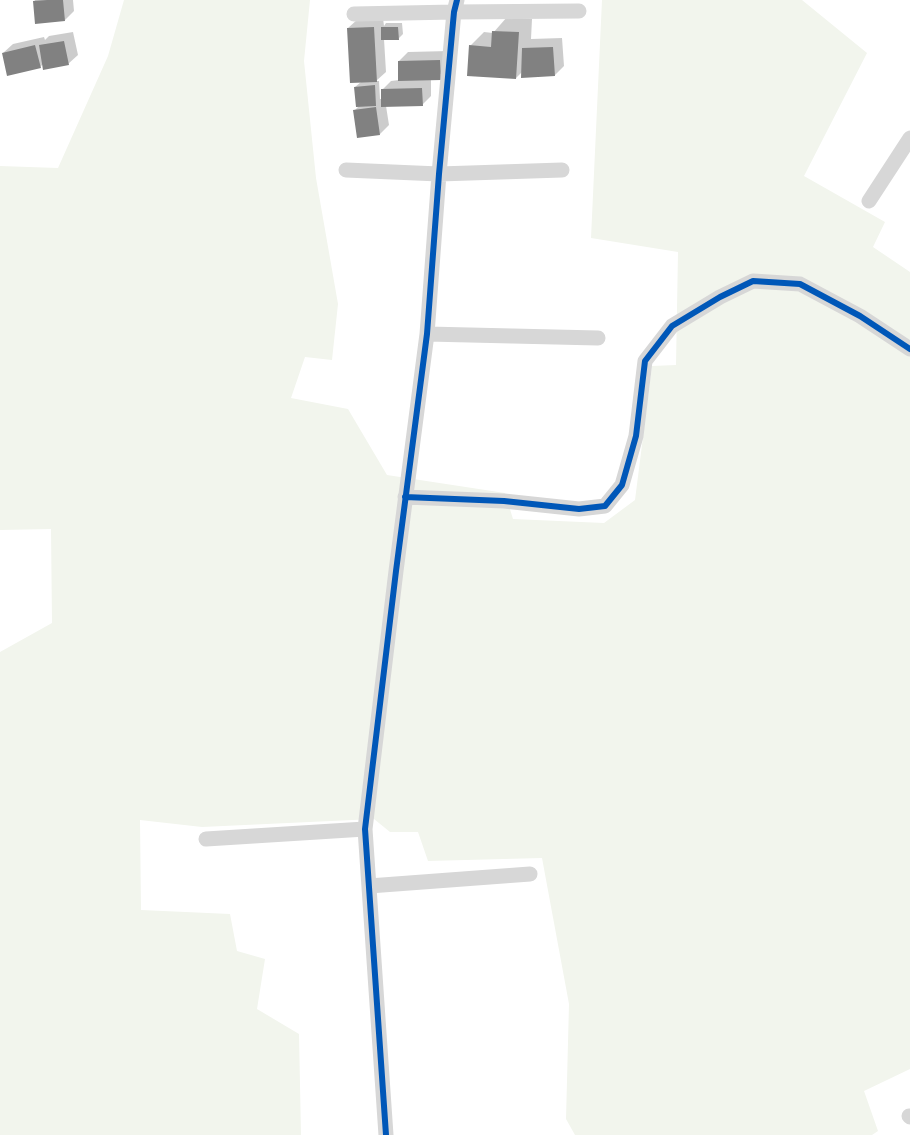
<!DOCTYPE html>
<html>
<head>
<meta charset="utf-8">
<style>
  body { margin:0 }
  canvas { display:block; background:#fff }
</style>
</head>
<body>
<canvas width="910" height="1135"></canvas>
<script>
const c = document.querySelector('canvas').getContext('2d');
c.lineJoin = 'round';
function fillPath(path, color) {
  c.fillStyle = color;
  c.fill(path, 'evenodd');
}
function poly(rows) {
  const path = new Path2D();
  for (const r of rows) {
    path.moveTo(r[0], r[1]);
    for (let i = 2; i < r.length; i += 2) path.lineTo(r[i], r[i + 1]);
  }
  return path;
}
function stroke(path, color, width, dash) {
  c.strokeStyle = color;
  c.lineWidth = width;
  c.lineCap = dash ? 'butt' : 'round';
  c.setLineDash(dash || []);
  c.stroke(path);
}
const green = poly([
  [124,0,310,0,304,61,316,178,338,304,332,360,305,357,291,398,348,409,387,475,505,493,513,519,604,523,635,500,652,366,676,365,678,252,591,238,602,0,802,0,867,53,804,176,885,222,873,247,910,272,910,1069,864,1091,878,1131,872,1135,575,1135,566,1119,569,1004,542,858,428,861,418,832,390,832,374,819,202,827,140,820,141,910,230,914,237,951,265,959,257,1009,299,1034,301,1135,0,1135,0,652,52,623,51,529,0,530,0,166,58,168,108,56]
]);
const shadow = poly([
  [35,0,73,0,74,11,65,20,34,2],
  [507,17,532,19,531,39,562,38,564,66,555,75,523,71,516,78,470,46,484,32,493,33],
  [383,18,384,26,386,23,402,23,403,34,398,39,384,39,386,72,376,81,379,81,380,99,382,99,382,90,391,81,399,80,399,61,408,52,449,51,449,70,431,79,431,96,422,105,386,106,389,125,380,134,358,137,354,111,359,106,355,87,361,82,348,28,358,19],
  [73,32,78,55,68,64,43,64,40,67,3,53,13,44,44,37,45,40,49,36]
]);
const building = poly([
  [47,0,63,0,65,21,35,24,33,1],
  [374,27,377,82,350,83,347,28],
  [381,27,398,27,399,40,381,40],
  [492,31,519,32,516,79,467,76,469,45,491,47],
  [64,41,69,65,43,70,39,45],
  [35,45,41,68,7,76,2,53],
  [553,47,555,76,521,78,522,48],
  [440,60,441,80,398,81,398,61],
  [375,85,376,106,356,107,354,87],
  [422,88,423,106,381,107,381,89],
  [376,107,380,135,357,138,353,110]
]);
const street = poly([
  [354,14,454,12,579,11],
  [346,170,439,174,562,170],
  [869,201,910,138],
  [427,334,598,338],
  [405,497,504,501,579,509,605,506,622,485,636,436,645,361,672,326,720,297,753,281,800,284,860,316,910,349],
  [206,839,365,829],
  [369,886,530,874],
  [909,1116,910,1117],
  [386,1135,365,829,396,571,427,334,439,174,454,12,457,0]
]);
const cycleway = poly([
  [405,497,504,501,579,509,605,506,622,485,636,436,645,361,672,326,720,297,753,281,800,284,860,316,910,349],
  [386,1135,365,829,396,571,427,334,439,174,454,12,457,0]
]);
fillPath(green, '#f2f5ed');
fillPath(shadow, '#0003');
fillPath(building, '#818181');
stroke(street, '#d7d7d7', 15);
stroke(cycleway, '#0057b8', 6);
</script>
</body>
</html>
